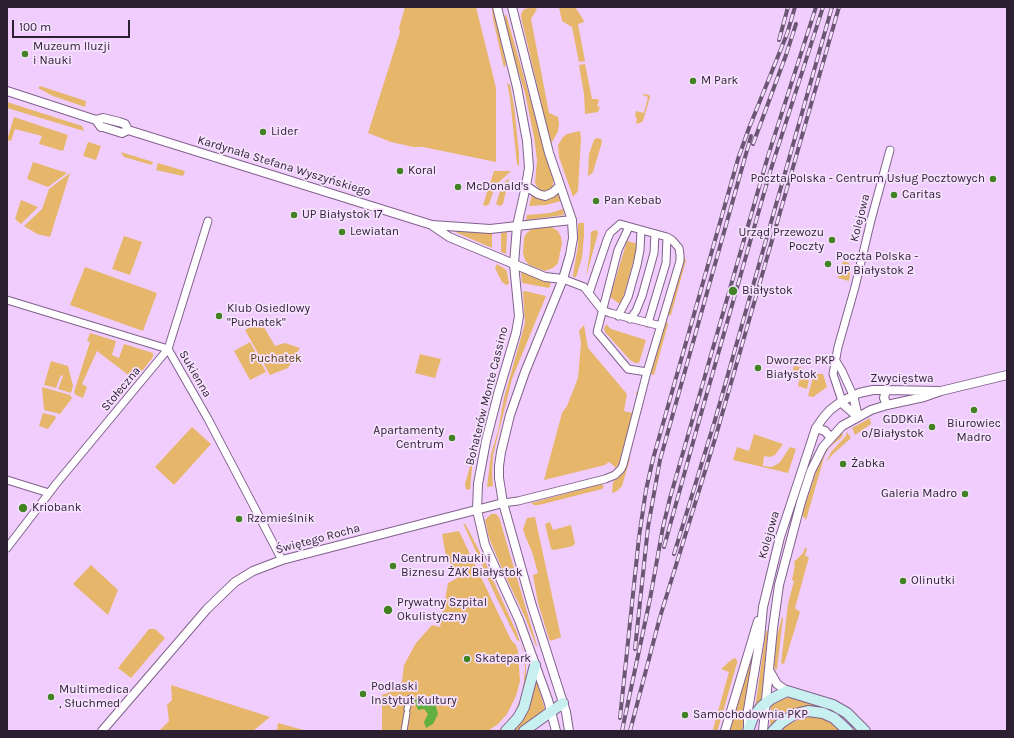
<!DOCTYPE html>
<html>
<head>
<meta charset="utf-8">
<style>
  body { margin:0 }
  #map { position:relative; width:1014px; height:738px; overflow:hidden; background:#f1cdfe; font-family:Karla,sans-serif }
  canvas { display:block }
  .frame { position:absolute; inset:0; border:8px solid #2c1f31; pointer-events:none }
  .scale { position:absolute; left:12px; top:20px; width:118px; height:18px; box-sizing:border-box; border:2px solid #2c1f31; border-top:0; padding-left:5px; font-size:12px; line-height:14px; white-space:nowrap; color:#2c1f31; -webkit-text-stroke:3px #f6e1fe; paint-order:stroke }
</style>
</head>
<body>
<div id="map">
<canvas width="1014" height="738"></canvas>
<div class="frame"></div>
<div class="scale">100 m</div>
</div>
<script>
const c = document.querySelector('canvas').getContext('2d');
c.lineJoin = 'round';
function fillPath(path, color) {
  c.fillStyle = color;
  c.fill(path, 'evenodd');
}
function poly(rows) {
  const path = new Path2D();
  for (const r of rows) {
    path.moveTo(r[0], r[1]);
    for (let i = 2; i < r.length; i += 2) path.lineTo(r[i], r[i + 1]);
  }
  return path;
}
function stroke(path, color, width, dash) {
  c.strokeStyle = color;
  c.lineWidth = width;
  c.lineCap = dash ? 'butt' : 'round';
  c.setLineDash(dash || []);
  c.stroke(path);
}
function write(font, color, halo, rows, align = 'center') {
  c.font = font + ' Karla,sans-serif';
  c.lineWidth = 3.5;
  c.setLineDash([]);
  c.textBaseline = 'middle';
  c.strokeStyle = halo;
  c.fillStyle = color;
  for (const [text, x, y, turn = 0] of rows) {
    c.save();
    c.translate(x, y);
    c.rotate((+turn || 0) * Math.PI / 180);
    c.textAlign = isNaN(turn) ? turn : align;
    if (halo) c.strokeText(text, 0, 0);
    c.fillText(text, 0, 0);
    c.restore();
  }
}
const green = poly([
  [405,7,476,7,496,88,496,162,423,147,413,147,391,142,368,133,400,32,399,28],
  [534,7,537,9,531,19,549,113,558,117,559,124,558,131,551,144,521,17,521,14,524,9],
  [559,7,575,7,583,19,584,22,578,24,585,61,579,62,572,27,562,21],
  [493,8,506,64,504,68,493,19,492,10],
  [506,14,553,179,553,187,548,191,540,191,535,183,537,160,534,137,525,93,510,44,505,20,505,16],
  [585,64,592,99,597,99,599,100,597,106,600,107,598,112,585,114,584,94,579,65],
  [507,83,510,85,514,106,519,153,519,166,517,164,510,98],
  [40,86,86,101,85,107,53,96,38,88],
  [643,94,649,95,650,97,643,121,640,123,636,124,637,118,635,117,636,111,644,113,648,97,643,95],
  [7,102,82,126,84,131,7,108],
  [14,117,68,135,63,151,39,144,42,136,15,129,11,141,7,140],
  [580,131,581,138,578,191,573,197,559,157,558,145,563,137,567,134],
  [597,138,601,139,602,142,593,172,590,175,588,176,589,154,594,140],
  [88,142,101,146,96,160,83,156],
  [121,152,153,162,152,165,124,157],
  [33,162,67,173,48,187,27,179],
  [158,163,185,171,183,176,156,170],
  [494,171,510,171,510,172,498,183,496,184,489,204,486,206,483,205,488,189,481,190,489,187],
  [70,173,50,237,37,234,24,226,42,209,49,189],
  [509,178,503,204,500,206,496,204,502,185],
  [558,192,561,201,546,205,529,206,532,195],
  [21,200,38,207,21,224,15,219],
  [563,209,564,215,526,220,527,215,550,213],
  [579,223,584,223,584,235,582,258,576,277,573,277,573,275,578,245,578,225],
  [550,226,558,231,561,237,562,243,558,263,553,268,545,271,529,265,525,260,523,253,524,238,526,234,531,229],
  [597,230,598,233,586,277,590,251,591,232,592,231],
  [453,231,492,233,492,248],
  [507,232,506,254,501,252,501,233],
  [124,236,142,242,130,275,112,269],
  [627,241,638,244,621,305,610,297],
  [684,257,686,260,671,315,667,316],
  [843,261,849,263,851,267,849,281,838,278],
  [497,264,505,269,507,272,509,284,506,285,502,282,495,268],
  [85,267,157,293,143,331,70,305],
  [521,271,551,283,549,288,522,283],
  [525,291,546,296,512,379,493,455,492,473,493,486,487,487,491,454,498,431,504,398,525,323,523,292],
  [666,321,668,324,654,375,650,374],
  [261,322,275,346,285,343,300,348,288,368,270,375,245,330],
  [606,324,611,329,646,340,639,363,635,363,630,360,605,332,604,329],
  [584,325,588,348,627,394,624,411,632,413,637,398,636,392,639,392,619,463,616,468,609,462,605,465,544,480,562,413,567,406,578,378,581,343,579,331],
  [90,333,116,341,112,355,119,358,124,344,153,353,153,357,135,380,97,351,82,384,87,387,83,398,76,395,74,392,90,342,87,341],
  [250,342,266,372,250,380,234,351],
  [420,354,441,359,435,378,415,373],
  [51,361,68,366,73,386,71,393,58,389,63,376,61,375,56,388,44,385],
  [794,366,803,368,800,377,809,380,807,389,798,386,800,377,791,375],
  [817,374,823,374,827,387,813,397,808,396,813,377,817,377],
  [42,387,70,395,72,398,60,414,44,410],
  [43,413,55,416,56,418,48,429,39,426],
  [870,418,871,424,855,435,852,428],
  [192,427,211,444,174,485,155,467],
  [842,432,843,436,830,447,825,454,806,520,803,516,803,511,817,469,826,451],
  [847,432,851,438,833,454,826,462,831,452,846,436],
  [754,434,783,444,775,455,770,457,764,456,763,466,771,467,776,465,780,462,790,447,796,449,788,473,733,460,737,447,749,451],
  [477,442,472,468,470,490,466,489,465,484],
  [629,458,630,459,622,486,617,491,612,493,613,482,624,472],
  [601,484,604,486,602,489,539,505,534,505,531,503],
  [491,514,496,514,499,517,537,646,536,646,525,617,503,571,489,538,485,520],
  [535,517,561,637,551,641,549,639,538,603,533,575,538,573,532,552,526,538,523,529,527,518],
  [550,522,553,530,571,525,575,543,573,546,554,550,551,549,545,524],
  [463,523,466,525,468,529,488,568,486,574],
  [459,531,511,640,516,645,518,651,520,681,516,696,507,714,498,724,488,731,382,731,382,695,393,691,399,687,402,681,404,665,416,643,432,625,440,627,448,583,459,577,446,556,442,534],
  [805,548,807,548,805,556,809,557,795,608,800,612,784,664,781,663,788,604,794,581,792,580,795,565,794,565,795,560,796,560,803,553],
  [91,565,118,590,108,615,73,584],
  [489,571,517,633,525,658,526,669,526,687,519,706,507,724,500,731,498,731,506,723,515,712,523,693,525,669,523,650,520,642,517,640,496,597,487,577],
  [782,617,783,618,777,669,775,670,774,665,777,636],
  [149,629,155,629,165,638,131,678,118,668],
  [766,631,768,631,761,701,755,708],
  [757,638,742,731,730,731],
  [735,658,737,660,737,663,718,729,716,731,714,731,713,729,729,672,721,669,731,660],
  [536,677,545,710,540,717,519,731,513,731,526,712,530,703,533,693],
  [171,685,270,717,253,731,160,730,169,721,167,705,172,700],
  [793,697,837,711,860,731,855,731,851,724,836,712,823,707,808,706,786,712,780,716,770,726,771,705,782,699],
  [810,717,823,718,832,722,841,731,781,731,785,726,800,719],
  [278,723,307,731,280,731,277,730]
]);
const water = poly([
  [425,697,435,703,438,714,433,724,426,728,424,722,428,714,424,709,418,710,414,700,418,698]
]);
const pedestrian = poly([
  [407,709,410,698],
  [404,731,407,713]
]);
const minor = poly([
  [629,227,618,250,597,332,628,369,647,372],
  [563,279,584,287,602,310,610,313,661,326],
  [7,300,168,349,208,419,282,560],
  [618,316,628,297,637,265,640,250,641,230],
  [630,319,636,311,642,296,654,253,655,234],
  [648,323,666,263,667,237],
  [836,361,842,371,853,395],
  [842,401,833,374,838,347,855,287,871,220,890,150],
  [7,480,49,493],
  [503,503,518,501,605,479,615,475,621,469,623,465,647,372,680,261,680,255,679,248,672,240,667,237,620,224,610,233,607,240,589,293],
  [7,548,56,484,168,349,208,221]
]);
const tertiary = poly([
  [497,7,517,87,527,141,529,168,526,186,517,226,514,264,519,316,516,333,498,394,486,441,478,484,477,510,485,545,519,620,548,700,556,731],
  [512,7,549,153,572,220,573,238,570,255,563,279,525,372,510,415,501,452,499,466,499,478,503,503,532,606,566,712,569,731],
  [7,91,93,119,96,120,103,118,119,122,125,124,128,130],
  [96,120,101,127,103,127,122,133,128,130,432,225,490,229,572,220],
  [526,186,538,194,545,196,552,193,560,186],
  [433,226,449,237,545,277,563,279],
  [886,390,884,398,887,405],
  [853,395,858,417],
  [842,401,844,405,858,417],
  [816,428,825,431,831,438],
  [769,670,777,684,787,691],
  [748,727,748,710,760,638,763,607,780,537,816,428,823,418,830,410,842,401,859,393,873,390,886,390,938,391],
  [102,731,207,609,235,582,253,571,282,560,503,503],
  [725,731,758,621],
  [763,731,773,628,779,585,801,502,811,471,823,447,842,426,871,410,887,405,924,397,941,391,1007,375]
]);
const secondary = poly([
  [506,731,518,718,524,707,535,665],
  [524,731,563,703],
  [748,731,753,717,761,707,771,699,787,691,833,705,847,713,865,731],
  [773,731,782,722,795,714,808,711,823,713,834,718,848,731]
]);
const rail = poly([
  [779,40,788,7],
  [753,144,786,55,796,24],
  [664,547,697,428,770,172,823,7],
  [674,554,715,420,832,7],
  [635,649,648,527,660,460,751,136],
  [620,718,639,537,646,490,653,459,738,159,749,128,787,34,795,7],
  [622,731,650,599,663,527,670,498,768,156,816,7],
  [630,731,660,617,715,439,839,7]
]);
const markers = [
  [25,54,4,"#428223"],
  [693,81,4,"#428223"],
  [263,132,4,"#428223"],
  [400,171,4,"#428223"],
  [993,179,4,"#428223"],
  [458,187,4,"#428223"],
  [894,195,4,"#428223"],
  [596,201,4,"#428223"],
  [294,215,4,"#428223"],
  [342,232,4,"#428223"],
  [832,240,4,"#428223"],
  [828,264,4,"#428223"],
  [733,291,5,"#428223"],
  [219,316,4,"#428223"],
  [758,368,4,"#428223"],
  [974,410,4,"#428223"],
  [932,427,4,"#428223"],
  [452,438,4,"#428223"],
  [843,464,4,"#428223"],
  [965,494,4,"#428223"],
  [23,508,5,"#428223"],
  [239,519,4,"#428223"],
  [393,566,4,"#428223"],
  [903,581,4,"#428223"],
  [388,610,5,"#428223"],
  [467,659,4,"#428223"],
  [363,694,4,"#428223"],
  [51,697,4,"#428223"],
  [685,715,4,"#428223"]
];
const poiNames = [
  ["Muzeum Iluzji",33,47],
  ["i Nauki",33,61],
  ["M Park",701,81],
  ["Lider",271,132],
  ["Koral",408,171],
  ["Poczta Polska - Centrum Usług Pocztowych",985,179,"right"],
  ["McDonald's",466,187],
  ["Caritas",902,195],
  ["Pan Kebab",604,201],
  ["UP Białystok 17",302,215],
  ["Lewiatan",350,232],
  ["Urząd Przewozu",824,233,"right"],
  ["Poczty",824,247,"right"],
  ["Poczta Polska -",836,257],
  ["UP Białystok 2",836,271],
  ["Białystok",742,291],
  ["Klub Osiedlowy",227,309],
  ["\"Puchatek\"",227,323],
  ["Dworzec PKP",766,361],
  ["Białystok",766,375],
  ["GDDKiA",924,420,"right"],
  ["o/Białystok",924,434,"right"],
  ["Biurowiec",974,424,"center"],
  ["Madro",974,438,"center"],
  ["Apartamenty",444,431,"right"],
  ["Centrum",444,445,"right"],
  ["Żabka",851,464],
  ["Galeria Madro",957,494,"right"],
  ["Kriobank",32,508],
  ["Rzemieślnik",247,519],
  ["Centrum Nauki i",401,559],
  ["Biznesu ŻAK Białystok",401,573],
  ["Olinutki",911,581],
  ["Prywatny Szpital",397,603],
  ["Okulistyczny",397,617],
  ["Skatepark",475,659],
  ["Podlaski",371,687],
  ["Instytut Kultury",371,701],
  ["Multimedica",59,690],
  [", Słuchmed",59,704],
  ["Samochodownia PKP",693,715]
];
const streetNames = [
  ["Kardynała Stefana Wyszyńskiego",284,166,17],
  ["Kolejowa",860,218,-76],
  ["Sukienna",195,374,60],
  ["Zwycięstwa",902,379],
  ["Stołeczna",121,389,-50],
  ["Bohaterów Monte Cassino",487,396,-76],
  ["Kolejowa",769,535,-74],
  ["Świętego Rocha",318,539,-15]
];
const parkNames = [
  ["Puchatek",276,359]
];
fillPath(green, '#e6b66a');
fillPath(water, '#62b040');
stroke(pedestrian, '#81618c', 7);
stroke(minor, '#81618c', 9);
stroke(tertiary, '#81618c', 10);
stroke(secondary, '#81618c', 12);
stroke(pedestrian, '#fff', 5);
stroke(minor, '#fff', 7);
stroke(tertiary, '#fff', 8);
stroke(secondary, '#c8f0f1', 10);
stroke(rail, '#6b5773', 4);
stroke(rail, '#f6e1fe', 2.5, [8]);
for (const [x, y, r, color] of markers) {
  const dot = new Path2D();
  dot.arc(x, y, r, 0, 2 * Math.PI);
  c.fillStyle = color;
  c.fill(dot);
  stroke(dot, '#f6e1fe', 1.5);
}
write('12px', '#2c1f31', '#f6e1fe', poiNames, 'left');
write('12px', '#2c1f31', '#f6e1fe', streetNames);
write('12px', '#5b3d03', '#f6e1fe', parkNames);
</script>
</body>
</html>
